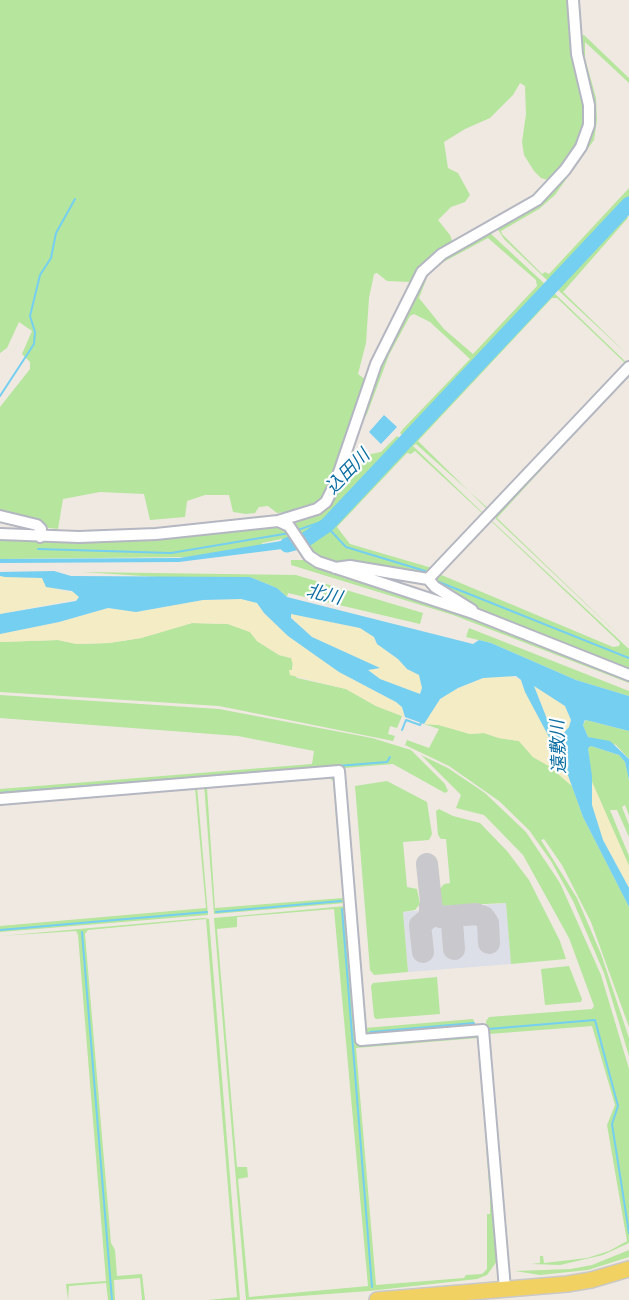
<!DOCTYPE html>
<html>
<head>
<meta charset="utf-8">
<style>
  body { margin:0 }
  canvas { display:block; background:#efe9e1 }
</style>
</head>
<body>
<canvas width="629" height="1300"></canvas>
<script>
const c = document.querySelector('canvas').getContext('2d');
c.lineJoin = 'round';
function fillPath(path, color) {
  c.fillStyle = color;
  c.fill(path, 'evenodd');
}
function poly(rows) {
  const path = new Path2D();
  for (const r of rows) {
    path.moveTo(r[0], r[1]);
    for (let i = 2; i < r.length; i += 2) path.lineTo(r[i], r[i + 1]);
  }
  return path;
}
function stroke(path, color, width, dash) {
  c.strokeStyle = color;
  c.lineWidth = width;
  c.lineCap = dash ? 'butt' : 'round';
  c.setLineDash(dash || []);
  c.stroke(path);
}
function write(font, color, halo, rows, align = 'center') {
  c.font = font + ' "IBM Plex Sans","Noto Sans JP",sans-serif';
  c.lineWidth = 4.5;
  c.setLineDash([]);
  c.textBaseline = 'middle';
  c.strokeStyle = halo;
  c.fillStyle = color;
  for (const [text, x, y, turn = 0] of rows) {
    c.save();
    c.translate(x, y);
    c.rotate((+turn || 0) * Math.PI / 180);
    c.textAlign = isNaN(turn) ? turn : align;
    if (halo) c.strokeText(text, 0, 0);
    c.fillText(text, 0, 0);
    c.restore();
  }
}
const airport = poly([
  [506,903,511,964,408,972,403,912]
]);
const green = poly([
  [0,0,569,0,585,96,585,125,576,147,551,181,541,178,534,171,524,155,522,142,526,114,525,86,520,83,513,95,490,118,465,129,444,142,448,168,458,173,470,195,465,202,451,207,438,220,450,235,453,243,426,262,410,282,387,281,377,273,374,274,369,298,366,343,358,374,366,380,332,483,322,502,299,511,277,513,268,506,259,507,255,513,246,514,233,512,229,495,205,495,187,501,185,517,150,520,144,494,100,492,63,499,58,529,49,528,0,513,0,407,30,369,30,362,22,354,32,331,19,322,7,348,0,353],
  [584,35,629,78,629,83,585,42,585,58,596,98,597,120,594,140,555,195,539,209,501,231,502,234,542,274,545,272,549,274,629,188,629,197,549,282,504,239,497,228,528,209,589,137,581,55,580,36],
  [629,212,627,219,563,292,629,356,557,289],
  [490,233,546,285,403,436,400,433,403,429,470,359,430,322,414,314,410,316,389,355,367,414,355,434,369,389,424,274,436,261],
  [488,238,536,280,537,286,473,354,444,329,419,298,428,275,436,266],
  [553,292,628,364,490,510,416,444,413,446,484,514,428,574,420,575,336,561,329,563,314,555,307,546,333,526],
  [552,298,557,298,626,364,487,509,418,441],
  [415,451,483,514,432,568,350,544,337,527,407,453,411,454],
  [629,374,497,518,629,645,494,517],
  [397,436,401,439,329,518,312,531,300,536,292,523,293,520,316,512,344,464,354,469,371,454,381,452],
  [491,520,629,649,629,672,484,615,437,583,435,576],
  [488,522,492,522,620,643,619,646,613,647,439,574],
  [275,525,284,526,291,537,262,543,263,546,187,557,0,559,0,538],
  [291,560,306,560,434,603,629,679,629,683,453,615,291,565],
  [82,572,296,575,423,613,420,624,288,593,287,597,277,588,250,577,173,578],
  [192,623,228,624,250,632,257,641,279,655,291,658,293,660,292,670,297,678,346,689,376,706,402,716,397,728,390,726,388,734,395,736,393,741,219,706,0,692,0,642,58,640,77,644,109,643,141,638],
  [469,628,629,691,629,696,576,680,491,643,466,637],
  [0,695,219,709,372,738,411,750,445,784,448,791,445,793,393,764,0,796,0,789,312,764,314,751,238,736,0,718],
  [586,720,629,731,629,759,616,745,588,737,583,725],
  [424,724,439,725,470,734,484,733,499,738,519,741,533,757,549,766,572,786,583,817,629,907,629,1027,591,922,562,865,544,839,541,840,577,898,601,954,629,1038,629,1056,604,973,573,901,551,861,529,830,499,801,449,766,405,745,407,740,429,748,439,729],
  [591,746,619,755,625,762,629,780,629,815,625,805,622,807,629,825,629,837,617,810,610,810,629,856,629,866,592,782,588,748],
  [421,755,448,768,485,793,526,832,560,883,601,975,629,1069,629,1243,603,1255,560,1265,531,1264,540,1263,540,1256,543,1256,544,1263,587,1258,609,1251,627,1241,607,1125,615,1105,592,1026,489,1034,506,1241,500,1202,486,1021,489,1017,592,1009,594,1006,569,938,523,855,484,815,456,808,461,795],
  [323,774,329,775,335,780,345,903,214,914,204,784],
  [328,776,333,781,343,898,215,908,207,788],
  [387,781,427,802,432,834,429,840,403,842,407,887,417,889,420,904,415,910,403,912,408,972,374,975,370,970,355,786],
  [197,786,208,915,0,932,0,926,206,908,195,788,0,804,0,801],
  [439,809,453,816,480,823,507,851,529,880,560,941,566,959,511,964,506,903,441,906,439,890,444,884,450,883,446,839,441,839,438,835,436,811],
  [346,906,358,1044,477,1034,480,1037,497,1261,487,1275,477,1279,369,1291,246,1300,214,918],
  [334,909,368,1286,249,1297,238,1179,248,1177,247,1167,237,1167,217,929,237,927,237,917],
  [478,1038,490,1198,490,1214,487,1214,487,1269,482,1274,466,1275,464,1278,376,1285,356,1048],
  [204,918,209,919,240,1300,208,1300,237,1297,206,919,88,930,85,934,111,1243,115,1250,117,1276,142,1274,145,1300,142,1300,140,1278,114,1280,115,1300,108,1300,106,1283,69,1286,68,1300,66,1284,106,1281,78,935,76,931,0,936],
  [569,966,582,999,581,1002,545,1005,541,969],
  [437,977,440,1014,376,1019,374,1017,371,986,373,983],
  [473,1019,477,1028,368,1036,365,1033,365,1028],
  [629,1250,629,1257,588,1270,540,1275,515,1271,571,1269,592,1265]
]);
const sand = poly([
  [0,576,42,578,58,590,77,593,78,599,0,614],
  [241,599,257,603,264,613,288,636,339,672,396,702,402,707,405,717,376,706,346,689,290,675,289,670,292,670,293,665,291,658,279,655,257,641,250,632,228,624,192,623,141,638,109,643,77,644,58,640,0,642,0,634,59,622,108,608,136,612,203,600],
  [291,614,360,628,374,637,377,644,398,659,407,669,419,675,422,688,419,694,380,679,368,670,379,668,312,637,291,617],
  [508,675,521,680,523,687,565,767,572,786,549,766,533,757,519,741,499,738,484,733,470,734,439,725,424,724,434,705,448,693,483,678],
  [534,686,565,706,571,720,569,727,563,734,547,719],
  [592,782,629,866,629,888,603,840,594,815,591,801]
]);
const water = poly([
  [384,415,397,427,381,444,369,432],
  [293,539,298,547,179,562,0,563,0,559,179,558],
  [54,571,71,576,250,577,277,588,287,597,473,644,479,640,491,643,576,680,629,696,629,731,590,721,585,720,583,725,588,737,610,741,629,759,629,780,625,762,619,755,591,746,588,748,592,776,592,805,603,840,629,888,629,907,583,817,565,767,525,692,521,680,516,676,483,678,458,688,440,699,424,724,405,717,402,707,396,702,339,672,288,636,264,613,257,603,241,599,203,600,136,612,108,608,59,622,0,634,0,614,76,601,79,597,72,591,46,587,42,578,5,577,0,576,0,572],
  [291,614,360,628,374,637,377,644,398,659,407,669,419,675,422,688,420,694,380,679,368,670,380,668,312,637,291,618],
  [534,686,565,706,571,720,569,727,563,734,555,722,547,719]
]);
const stream = poly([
  [0,396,34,344,35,332,30,316,40,275,51,258,56,233,75,199],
  [295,531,318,523,330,530,346,547,425,571],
  [38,549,171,553,290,533],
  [439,582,629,658],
  [402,730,406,720,420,725,421,723],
  [0,793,387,762,390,757],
  [342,909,372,1287],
  [216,912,341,901],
  [0,930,207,912],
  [82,932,112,1300],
  [488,1029,595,1020,618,1106,612,1124,629,1233],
  [370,1032,474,1023]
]);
const river = poly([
  [287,545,305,540,327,525,629,204]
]);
const taxiway = poly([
  [427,864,432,911,441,917,476,914,484,917,488,923,489,943],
  [445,917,452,922,454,949],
  [423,952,420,925,430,917,430,907]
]);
const street = poly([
  [0,516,37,525,41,529,40,537],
  [278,521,289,526,309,556,318,562,473,613,629,675],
  [0,534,79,537,156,534,278,521,317,509,326,502,335,484,376,364,422,272,442,254,537,200,565,170,581,147,589,125,589,105,577,54,573,0],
  [335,568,350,566,428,579,435,587,472,610],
  [428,579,629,367],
  [0,799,339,771,361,1040,483,1030,505,1289]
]);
const primary = poly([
  [377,1300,567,1284,591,1280,629,1269]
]);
const waterNames = [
  ["込田川",348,472,-46],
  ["北川",324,595,13],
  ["遠敷川",559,747,-92]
];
fillPath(airport, '#dcdee8');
fillPath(green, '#b6e59e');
fillPath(sand, '#f3ecc5');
fillPath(water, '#75cff0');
stroke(stream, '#75cff0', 2);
stroke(river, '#75cff0', 15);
stroke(taxiway, '#c9c8cc', 22);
stroke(street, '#b4b7c1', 14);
stroke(primary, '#c9c9c9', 18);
stroke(street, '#fff', 10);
stroke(primary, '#f2d163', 15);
write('italic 18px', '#0d6fa3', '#fff', waterNames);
</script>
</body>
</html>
